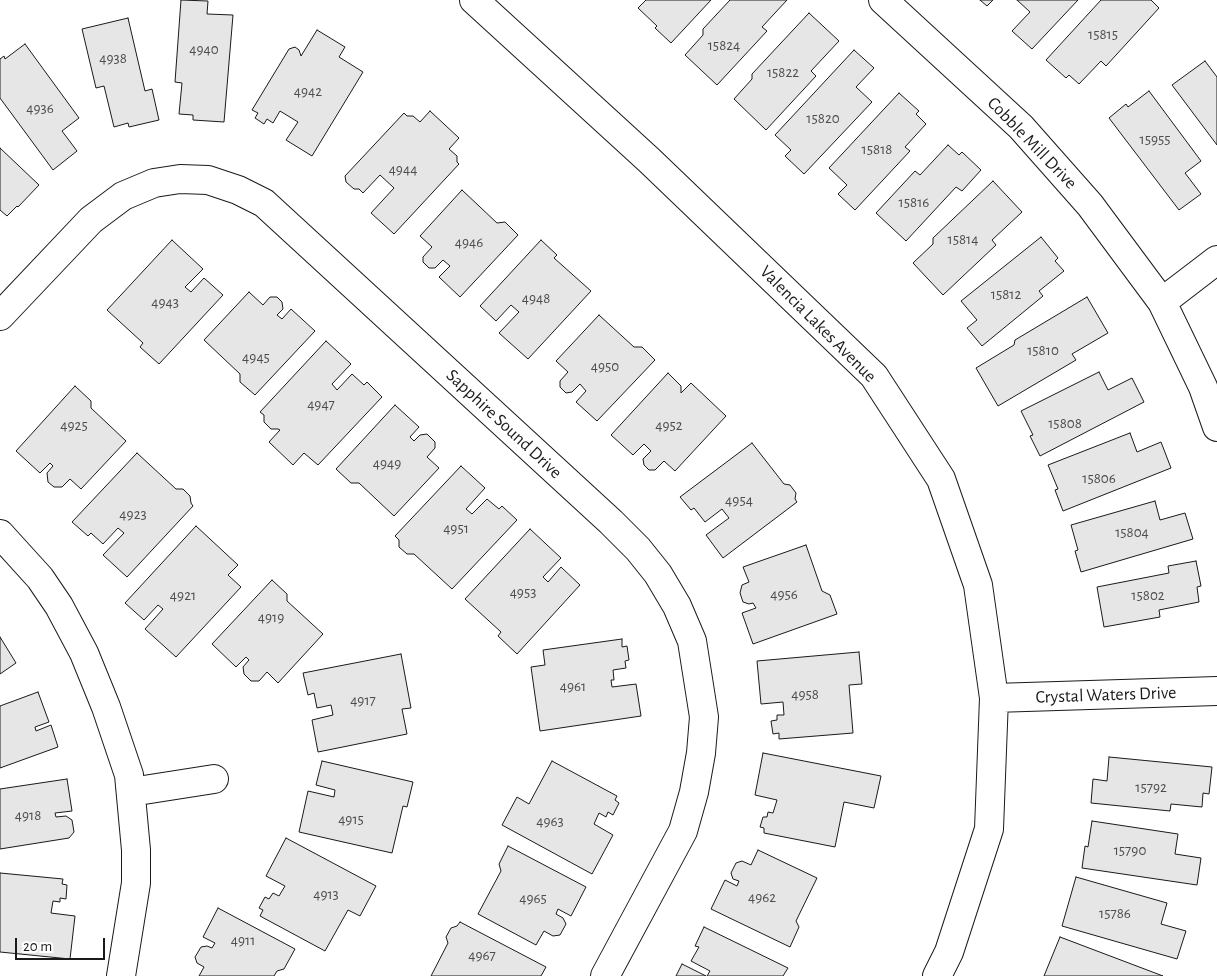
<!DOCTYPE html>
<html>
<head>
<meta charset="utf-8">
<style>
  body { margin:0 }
  #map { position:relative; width:1217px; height:976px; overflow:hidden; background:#fff; font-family:"Alegreya Sans",sans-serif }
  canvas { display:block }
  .scale { position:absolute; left:15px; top:938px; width:90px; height:22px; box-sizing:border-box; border:2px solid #1a1a1a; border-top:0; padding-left:6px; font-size:15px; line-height:18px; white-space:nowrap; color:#1a1a1a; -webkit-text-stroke:4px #fff; paint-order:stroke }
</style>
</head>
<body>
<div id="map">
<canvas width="1217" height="976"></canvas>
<div class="scale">20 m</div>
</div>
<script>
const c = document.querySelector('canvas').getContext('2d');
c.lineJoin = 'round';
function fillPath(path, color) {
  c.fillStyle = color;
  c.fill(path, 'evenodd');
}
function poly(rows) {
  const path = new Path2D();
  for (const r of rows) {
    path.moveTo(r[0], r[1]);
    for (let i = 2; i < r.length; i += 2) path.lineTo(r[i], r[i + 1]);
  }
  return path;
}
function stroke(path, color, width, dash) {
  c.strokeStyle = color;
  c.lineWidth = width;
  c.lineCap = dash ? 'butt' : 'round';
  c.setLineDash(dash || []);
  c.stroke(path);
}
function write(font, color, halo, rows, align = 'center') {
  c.font = font + ' "Alegreya Sans",sans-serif';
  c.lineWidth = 4;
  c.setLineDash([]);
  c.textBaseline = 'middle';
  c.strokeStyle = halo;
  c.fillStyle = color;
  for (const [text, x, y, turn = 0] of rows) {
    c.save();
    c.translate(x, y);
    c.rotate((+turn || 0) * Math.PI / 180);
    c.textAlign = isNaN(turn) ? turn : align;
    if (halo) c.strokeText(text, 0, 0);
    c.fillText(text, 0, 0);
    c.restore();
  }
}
const building = poly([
  [181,0,208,1,207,14,233,15,224,122,193,120,193,115,179,114,182,83,175,82,181,0],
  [646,0,711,0,671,43,655,28,657,26,638,8,646,0],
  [730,0,787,0,762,27,767,31,717,85,685,55,703,35,703,29,730,0],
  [980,0,993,0,987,6,980,0],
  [1017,0,1078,0,1032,49,1012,31,1030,12,1017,0],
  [1101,0,1151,0,1159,8,1106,66,1101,61,1079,84,1069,75,1066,78,1046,60,1101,0],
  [809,13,839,41,811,71,816,76,766,130,734,99,752,79,752,74,809,13],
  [128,18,145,91,152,89,159,120,129,127,128,123,114,127,104,86,96,88,82,29,128,18],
  [317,30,345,47,339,57,363,72,312,156,286,140,298,122,280,111,273,123,267,119,264,124,255,118,258,113,252,110,289,49,295,47,299,50,301,56,317,30],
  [25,44,79,118,62,131,77,151,53,170,0,98,0,59,4,56,5,59,25,44],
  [854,50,874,68,856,87,872,102,804,174,785,156,791,150,775,135,854,50],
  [1205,61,1217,77,1217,145,1172,85,1205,61],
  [1149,91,1201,161,1185,173,1201,194,1179,210,1109,118,1126,104,1128,107,1149,91],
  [899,93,919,111,916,114,926,124,905,147,910,151,855,210,838,194,847,185,829,168,899,93],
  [430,111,459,138,449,149,457,156,457,162,459,164,394,234,371,213,394,188,380,175,363,193,359,189,354,189,346,182,345,176,404,113,407,116,413,116,420,122,430,111],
  [948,145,959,155,962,152,981,170,962,191,956,187,906,241,876,213,915,171,920,175,948,145],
  [0,148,39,185,18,207,17,206,7,216,0,210,0,148],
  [993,181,1022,212,992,240,996,245,943,295,913,263,933,244,933,238,993,181],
  [462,190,497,223,505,222,518,235,460,297,439,277,450,266,443,260,435,268,429,268,423,262,423,257,432,247,420,236,462,190],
  [1041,237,1058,258,1055,261,1064,271,1039,291,1043,296,982,346,967,328,977,320,961,301,1041,237],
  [172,240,203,269,185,287,191,292,204,278,223,295,159,364,140,347,143,343,107,310,172,240],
  [541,240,557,255,554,258,591,291,528,359,499,333,519,312,511,305,496,321,480,306,541,240],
  [249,292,263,305,270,297,277,297,282,302,283,309,277,315,282,319,291,309,315,331,255,395,240,382,240,374,204,340,249,292],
  [1087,297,1108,333,1072,354,1076,360,998,406,976,368,1014,345,1015,340,1087,297],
  [599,315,634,347,642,347,655,360,597,421,576,402,586,391,580,384,572,392,566,393,560,387,560,381,568,372,556,361,599,315],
  [326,341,351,364,332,384,337,390,352,374,364,385,367,382,382,397,318,465,304,453,293,465,269,442,280,430,278,429,271,429,264,422,264,415,260,412,326,341],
  [1099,372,1108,390,1132,378,1144,402,1040,456,1030,436,1033,435,1021,411,1099,372],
  [668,373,681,386,681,393,691,383,726,416,675,471,664,461,655,470,649,470,644,465,643,459,651,451,644,444,633,455,611,435,668,373],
  [75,386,91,401,91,408,126,441,81,489,70,479,62,487,54,487,48,482,47,473,53,466,50,463,40,473,16,451,75,386],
  [395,405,419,427,410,437,414,441,420,435,427,434,435,442,435,448,427,457,439,468,394,516,359,483,351,483,336,469,395,405],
  [1130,433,1137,452,1161,442,1171,468,1063,511,1055,490,1058,489,1048,465,1130,433],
  [752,443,784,484,790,485,796,493,795,499,797,502,723,558,706,535,729,518,722,509,705,522,694,508,691,510,680,497,752,443],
  [137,453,176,489,183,489,190,496,191,503,193,506,127,577,103,555,124,533,118,528,103,544,91,533,88,536,72,522,137,453],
  [461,466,485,488,466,509,472,514,487,499,499,509,502,506,517,520,452,589,414,554,407,554,399,547,399,540,395,536,461,466],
  [1155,501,1160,520,1185,513,1193,539,1081,572,1075,551,1078,550,1071,525,1155,501],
  [196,526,238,565,228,575,241,587,176,657,145,629,163,609,158,605,144,620,125,603,196,526],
  [530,529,561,558,543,577,548,582,561,567,580,585,517,654,498,636,501,632,465,599,530,529],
  [806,545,822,591,830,595,837,614,753,644,742,613,756,608,753,603,749,604,743,602,740,593,742,585,749,582,743,567,806,545],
  [1196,561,1201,586,1197,587,1199,602,1159,610,1160,617,1104,627,1097,587,1169,573,1168,566,1196,561],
  [272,580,287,594,287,601,323,634,278,683,267,672,259,681,251,681,244,674,243,667,249,660,246,657,236,667,212,644,272,580],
  [0,637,16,663,0,674,0,637],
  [622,639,622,647,627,646,629,660,625,661,626,668,613,670,614,680,611,680,612,687,636,684,641,716,540,731,531,667,545,665,543,650,622,639],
  [859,652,862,684,849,685,853,733,779,739,779,733,773,734,771,721,777,720,777,715,784,715,783,702,761,704,757,661,859,652],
  [401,654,411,708,402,709,407,734,318,752,312,720,333,715,331,705,317,708,314,693,308,695,303,673,401,654],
  [38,692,49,722,35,727,36,731,51,725,58,747,0,768,0,706,38,692],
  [763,753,881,776,874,808,844,802,835,847,764,833,764,828,760,827,763,817,767,817,768,812,773,813,777,800,755,795,763,753],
  [1109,757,1212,767,1209,794,1203,793,1202,807,1171,804,1170,811,1091,803,1093,779,1107,781,1109,757],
  [322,761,413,782,407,807,403,806,392,853,299,832,308,791,334,797,335,790,316,785,322,761],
  [552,761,617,796,615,800,619,803,613,815,608,812,606,817,599,813,594,824,613,835,592,874,502,825,517,797,529,804,552,761],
  [67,779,72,811,55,813,56,817,66,816,72,820,74,832,69,838,0,849,0,789,67,779],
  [1092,821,1178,834,1175,854,1201,858,1197,885,1082,868,1085,846,1088,847,1092,821],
  [286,838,376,886,360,916,348,910,325,951,260,916,263,910,259,908,265,897,269,899,273,893,279,896,285,886,266,876,286,838],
  [508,846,586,887,571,916,558,909,556,914,563,918,566,924,560,935,553,936,544,931,536,945,478,914,501,871,499,864,508,846],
  [758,850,817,878,796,921,799,927,790,947,711,909,725,880,737,886,739,881,733,879,731,873,736,863,742,861,751,865,758,850],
  [0,873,63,879,62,884,67,885,66,899,60,898,60,902,53,901,51,913,75,916,70,959,0,952,0,873],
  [1076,877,1167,903,1161,924,1186,931,1177,959,1062,926,1076,877],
  [218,908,295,949,284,969,277,971,274,976,199,976,204,967,197,963,195,957,201,947,207,946,212,948,215,943,203,937,218,908],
  [460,922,546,967,541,976,431,976,448,943,446,937,451,928,457,926,460,922],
  [704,927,788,968,783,976,707,976,710,971,691,961,699,947,695,946,704,927],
  [1060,937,1163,976,1044,976,1060,937],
  [682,964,706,976,676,976,682,964]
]);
const minor = poly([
  [474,0,649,160,874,376,941,479,978,585,994,698,989,829,949,952,937,976],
  [883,0,1021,127,1090,205,1162,302,1203,387,1217,427],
  [1162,302,1217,260],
  [0,316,91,220,123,196,154,183,180,179,208,180,238,190,264,203,611,522,638,549,658,574,677,606,692,641,704,717,701,753,694,792,683,831,605,976],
  [0,534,40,578,59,606,84,653,106,707,129,775,136,850,136,883,121,976],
  [994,698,1217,691],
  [131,792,214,779]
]);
const numberNames = [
  ["15815",1103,34],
  ["15824",724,45],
  ["4940",204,49],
  ["4938",113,58],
  ["15822",783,72],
  ["4942",308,91],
  ["4936",40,108],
  ["15820",823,118],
  ["15955",1155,139],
  ["15818",877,149],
  ["4944",403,169],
  ["15816",914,202],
  ["15814",963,239],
  ["4946",469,242],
  ["15812",1006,294],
  ["4948",536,298],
  ["4943",165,302],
  ["15810",1043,350],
  ["4945",256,357],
  ["4950",605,366],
  ["4947",321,404],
  ["15808",1065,423],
  ["4925",74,425],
  ["4952",669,425],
  ["4949",387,463],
  ["15806",1099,478],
  ["4954",739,500],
  ["4923",133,514],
  ["4951",456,528],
  ["15804",1132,532],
  ["4953",523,592],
  ["4956",784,594],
  ["4921",183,595],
  ["15802",1148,595],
  ["4919",271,617],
  ["4961",573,686],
  ["4958",805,694],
  ["4917",363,700],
  ["15792",1151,787],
  ["4918",28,815],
  ["4915",351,819],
  ["4963",550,821],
  ["15790",1130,850],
  ["4913",326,894],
  ["4962",762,897],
  ["4965",533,898],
  ["15786",1115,913],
  ["4911",243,940],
  ["4967",482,955]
];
const streetNames = [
  ["Cobble Mill Drive",1032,143,46],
  ["Valencia Lakes Avenue",818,324,45],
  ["Sapphire Sound Drive",504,424,43],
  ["Crystal Waters Drive",1106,695,-2]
];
fillPath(building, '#e6e6e6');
stroke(building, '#1a1a1a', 1);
stroke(minor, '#1a1a1a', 30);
stroke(minor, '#fff', 28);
write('15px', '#4d4d4d', null, numberNames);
write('18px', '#1a1a1a', '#fff', streetNames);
</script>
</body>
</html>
